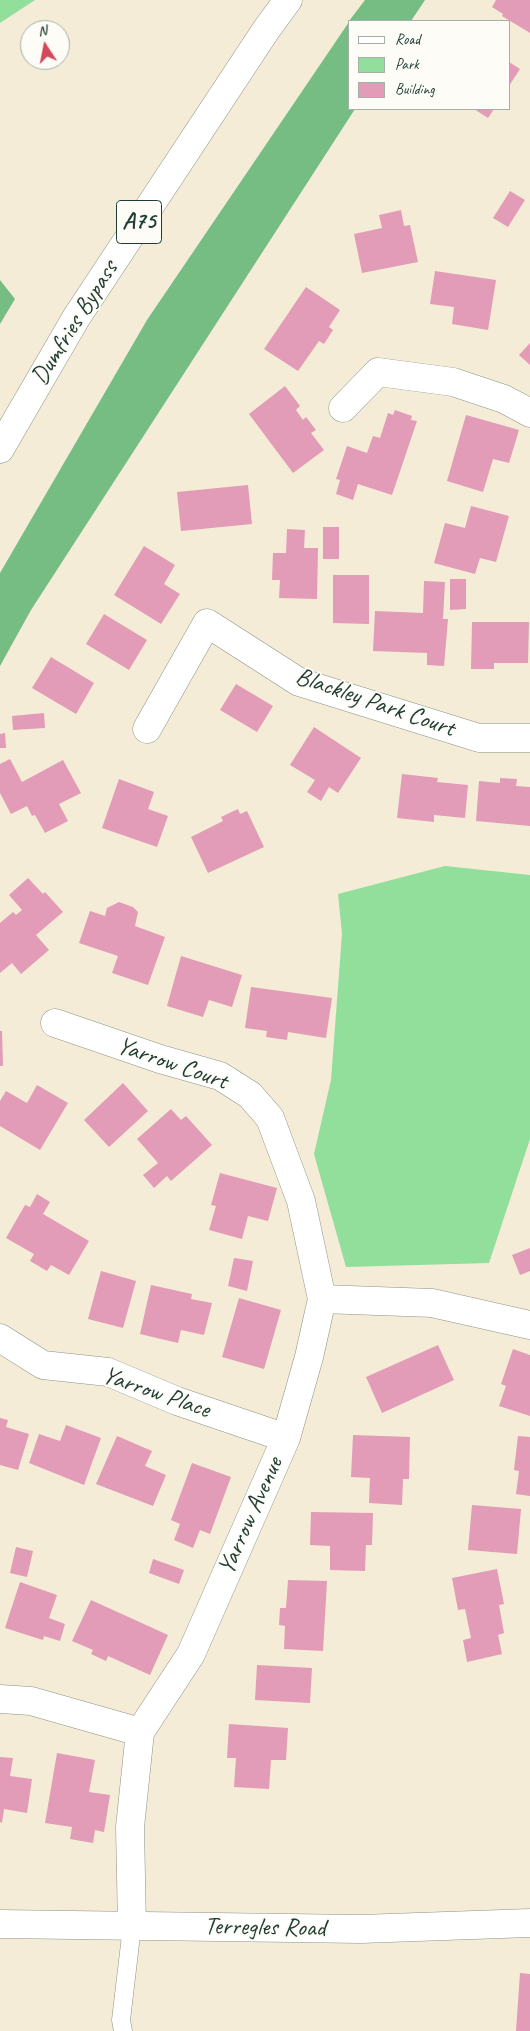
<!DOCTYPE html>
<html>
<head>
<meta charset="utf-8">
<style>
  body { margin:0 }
  #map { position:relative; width:530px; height:2031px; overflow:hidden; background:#f4ecd7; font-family:Caveat,sans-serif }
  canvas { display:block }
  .legend { position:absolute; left:348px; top:20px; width:162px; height:90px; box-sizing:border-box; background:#fdfcf7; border:1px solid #a4b0a9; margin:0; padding:6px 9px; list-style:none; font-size:15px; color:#1f3d34 }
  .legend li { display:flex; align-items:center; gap:10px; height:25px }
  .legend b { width:25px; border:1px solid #a4b0a9 }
  .north { position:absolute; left:20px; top:20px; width:50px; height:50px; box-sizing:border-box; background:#fdfcf7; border:1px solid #a4b0a9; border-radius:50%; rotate:349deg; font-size:14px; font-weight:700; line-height:20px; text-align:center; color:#1f3d34 }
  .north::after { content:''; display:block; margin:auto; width:18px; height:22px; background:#d1495b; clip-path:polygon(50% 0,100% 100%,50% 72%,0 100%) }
</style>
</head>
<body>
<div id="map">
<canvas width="530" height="2031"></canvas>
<ul class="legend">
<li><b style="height:6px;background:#fff"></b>Road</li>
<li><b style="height:14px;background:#92de9b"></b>Park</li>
<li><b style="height:14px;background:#e29cb7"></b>Building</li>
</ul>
<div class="north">N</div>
</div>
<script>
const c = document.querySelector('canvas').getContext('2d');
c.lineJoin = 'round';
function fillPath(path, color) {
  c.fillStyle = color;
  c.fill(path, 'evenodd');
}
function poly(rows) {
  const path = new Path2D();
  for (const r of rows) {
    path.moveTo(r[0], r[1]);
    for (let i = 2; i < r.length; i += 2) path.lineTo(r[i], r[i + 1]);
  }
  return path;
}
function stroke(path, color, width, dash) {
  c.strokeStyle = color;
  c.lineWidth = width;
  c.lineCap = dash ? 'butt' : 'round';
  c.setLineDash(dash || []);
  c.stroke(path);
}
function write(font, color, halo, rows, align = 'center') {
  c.font = font + ' Caveat,sans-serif';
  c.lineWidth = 4;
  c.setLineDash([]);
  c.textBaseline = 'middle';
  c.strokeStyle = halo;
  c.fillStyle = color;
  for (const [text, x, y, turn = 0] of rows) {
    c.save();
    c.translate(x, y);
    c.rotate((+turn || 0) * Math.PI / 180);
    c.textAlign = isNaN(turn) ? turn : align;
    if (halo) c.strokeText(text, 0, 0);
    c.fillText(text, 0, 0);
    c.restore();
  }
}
const green = poly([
  [0,0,35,0,0,23],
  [445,866,530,875,530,1139,489,1263,346,1267,314,1154,331,1080,342,934,338,894]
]);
const forest = poly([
  [365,0,425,0,411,21,349,21],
  [349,22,349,109,355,109,31,610,0,666,0,573,147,320],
  [0,280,15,299,0,324]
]);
const building = poly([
  [496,0,530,0,530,33,502,16,503,14,492,7],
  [509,62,520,69,509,86],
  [474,109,494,109,488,118],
  [510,191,525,200,508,227,493,218],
  [401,210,404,226,410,225,418,262,362,273,354,234,382,228,379,215],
  [435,271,496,280,488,330,452,324,454,307,430,304],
  [306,287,340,310,329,327,333,330,324,344,319,341,298,371,264,349],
  [530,343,530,365,519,355],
  [285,386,300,406,296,410,303,420,306,417,316,430,311,433,324,450,293,473,249,414],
  [395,410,412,416,411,420,417,421,392,495,358,484,353,500,336,494,340,480,336,479,347,446,367,453,373,436,380,438,388,413,393,415],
  [466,415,519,430,509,463,493,459,483,492,447,481],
  [248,485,252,524,181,531,177,492],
  [471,506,509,516,496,562,480,558,475,574,434,563,445,523,465,528],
  [323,527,339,527,339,559,323,559],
  [287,529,305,530,304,548,318,548,317,599,279,598,280,580,272,580,273,553,286,553],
  [144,546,175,565,164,584,180,594,161,624,114,595],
  [333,575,369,575,369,624,333,623],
  [450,579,466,579,466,609,450,610],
  [424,581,445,582,443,619,448,619,444,666,427,665,427,653,373,651,375,611,423,613],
  [104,614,147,640,129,670,86,644],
  [472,622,529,622,528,663,494,663,494,669,471,669],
  [51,657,94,683,76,714,32,688],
  [236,684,273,706,257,732,220,710],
  [44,713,45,728,13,730,12,716],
  [314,727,361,758,338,793,329,787,321,801,307,792,315,780,290,765],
  [5,733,6,748,0,748,0,734],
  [10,759,22,782,63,760,81,793,59,804,68,821,45,833,35,815,32,816,27,806,11,814,0,793,0,764],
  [402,774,438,778,437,782,468,785,465,818,434,815,434,822,397,818],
  [500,778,517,779,516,786,530,787,530,826,476,821,479,781,500,783],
  [119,779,154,792,148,809,168,816,157,847,102,828],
  [238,809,240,814,247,811,264,847,208,873,191,837,223,821,221,817],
  [28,878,43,894,45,892,63,912,36,935,49,950,21,974,12,963,0,973,0,923,13,912,16,915,22,910,9,895],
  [119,902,133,907,138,912,135,926,165,937,148,985,112,973,118,956,79,943,90,911,105,916,107,908],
  [181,956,242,975,232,1007,209,1000,203,1017,167,1006],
  [251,987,332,998,326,1038,288,1032,287,1040,266,1037,267,1031,245,1028],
  [0,1031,2,1031,3,1066,0,1066],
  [123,1083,148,1111,109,1147,84,1120],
  [37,1085,68,1103,40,1150,0,1126,0,1101,6,1091,27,1103],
  [171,1109,181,1120,186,1116,212,1145,171,1181,167,1176,154,1188,143,1175,158,1163,137,1139],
  [220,1173,277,1188,268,1221,248,1216,242,1239,209,1230,216,1206,211,1205],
  [37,1194,50,1202,43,1214,89,1241,69,1275,51,1265,47,1271,30,1261,34,1254,6,1238,25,1205,30,1207],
  [530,1248,530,1271,520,1275,512,1255],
  [234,1258,253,1261,247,1291,228,1286],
  [101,1271,136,1281,123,1328,88,1319],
  [151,1285,192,1294,191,1299,212,1303,204,1335,181,1330,178,1343,140,1334],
  [239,1298,281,1310,264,1369,222,1357],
  [438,1345,454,1380,382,1413,366,1377],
  [513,1349,530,1355,530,1416,499,1406,506,1386,501,1384],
  [0,1418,8,1420,6,1427,29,1434,18,1470,0,1465],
  [66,1425,101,1438,84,1485,29,1463,39,1434,60,1441],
  [353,1435,410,1437,409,1479,403,1479,402,1505,369,1503,370,1478,351,1477],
  [117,1436,152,1451,145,1466,166,1475,153,1506,96,1484],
  [518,1436,530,1437,530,1496,516,1494,519,1471,514,1470],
  [192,1463,231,1477,210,1534,200,1530,193,1548,174,1540,180,1524,171,1520],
  [472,1505,521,1509,517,1554,468,1550],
  [311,1512,373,1513,372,1545,366,1545,365,1571,330,1570,330,1546,310,1545],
  [16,1547,33,1551,27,1577,10,1573],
  [153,1559,184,1570,179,1584,149,1573],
  [497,1569,504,1604,499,1605,504,1633,498,1635,502,1654,467,1662,463,1640,471,1638,465,1609,458,1610,452,1578],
  [288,1580,327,1581,323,1651,284,1649,285,1626,279,1625,280,1608,286,1608],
  [20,1582,57,1595,49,1618,65,1624,60,1641,44,1636,43,1640,5,1628],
  [91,1600,168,1635,150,1675,108,1656,106,1661,91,1654,93,1650,72,1641],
  [257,1665,312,1668,310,1703,255,1700],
  [229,1724,288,1728,286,1760,271,1760,269,1789,234,1787,236,1758,227,1758],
  [57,1753,95,1760,89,1792,110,1795,104,1832,95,1830,93,1843,70,1839,72,1827,45,1823],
  [0,1757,13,1758,10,1776,32,1779,27,1813,4,1809,2,1823,0,1822],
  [520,1973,530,1974,530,2031,516,2031]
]);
const service = poly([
  [123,2031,121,2020,132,1927]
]);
const minor = poly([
  [343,408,378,372,453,382,504,399,530,413],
  [147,729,207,623,299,682,479,738,530,738],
  [55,1023,160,1059,220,1076,250,1095,270,1118,301,1201,322,1299],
  [0,1338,43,1365,108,1372,177,1401,286,1438],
  [0,1699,31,1701,140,1732],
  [132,1927,130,1827,140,1732,191,1654,286,1438,309,1357,322,1299,432,1303,530,1325]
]);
const tertiary = poly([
  [0,1924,361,1929,530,1923]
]);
const trunk = poly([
  [0,449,76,318,266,30,288,0]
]);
const shields = [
  [139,222,45]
];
const shieldNames = [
  ["A75",139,222]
];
const streetNames = [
  ["Dumfries Bypass",75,323,-58],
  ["Blackley Park Court",375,703,19],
  ["Yarrow Court",172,1064,19],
  ["Yarrow Place",156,1393,19],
  ["Yarrow Avenue",251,1516,-66],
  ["Terregles Road",265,1928,1]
];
fillPath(green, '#92de9b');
fillPath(forest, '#75bd83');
fillPath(building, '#e29cb7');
stroke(service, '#8a9486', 19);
stroke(minor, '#8a9486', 29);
stroke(tertiary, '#8a9486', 29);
stroke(trunk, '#8a9486', 29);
stroke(service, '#fff', 18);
stroke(minor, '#fff', 28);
stroke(tertiary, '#fff', 28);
stroke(trunk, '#fff', 28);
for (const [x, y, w] of shields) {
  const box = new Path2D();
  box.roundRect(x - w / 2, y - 21.5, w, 43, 4);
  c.fillStyle = '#fdfcf7';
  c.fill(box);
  stroke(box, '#1f3d34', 1);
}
write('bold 24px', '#1f3d34', null, shieldNames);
write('25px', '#1f3d34', '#fdfcf7', streetNames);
</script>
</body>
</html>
